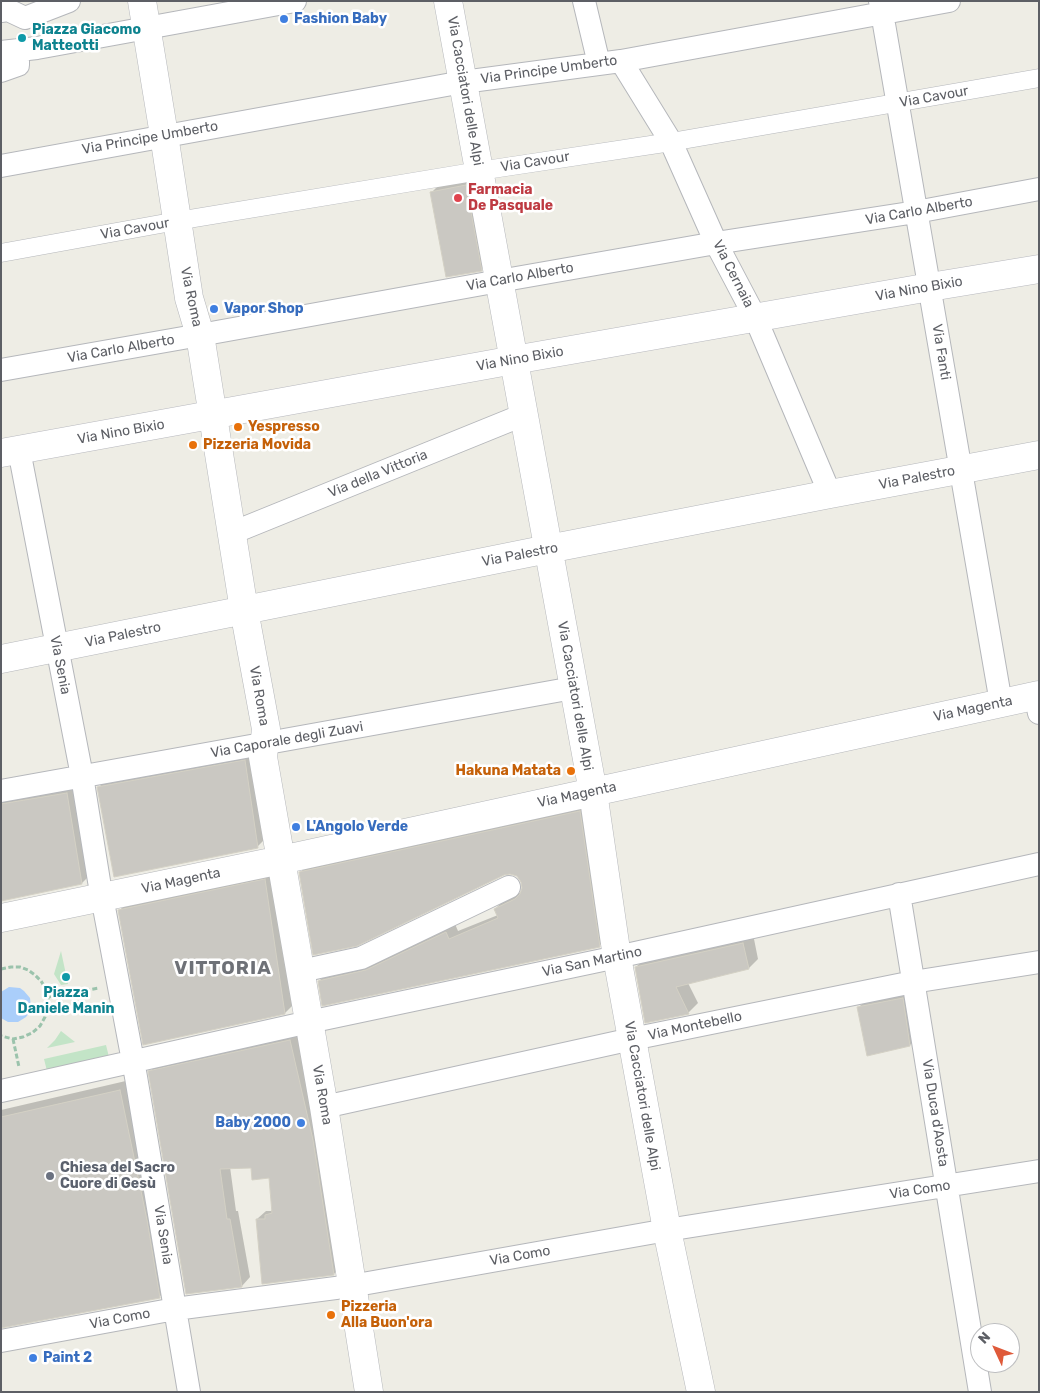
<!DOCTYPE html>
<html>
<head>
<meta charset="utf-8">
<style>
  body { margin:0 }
  #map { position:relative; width:1040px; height:1393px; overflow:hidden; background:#eeede5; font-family:Rubik,sans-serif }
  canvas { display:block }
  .frame { position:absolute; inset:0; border:2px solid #5d5f65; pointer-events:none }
  .north { position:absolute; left:970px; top:1323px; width:50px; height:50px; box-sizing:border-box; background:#fff; border:1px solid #bebfc1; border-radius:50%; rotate:313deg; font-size:14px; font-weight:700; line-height:20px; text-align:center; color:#5d5f65 }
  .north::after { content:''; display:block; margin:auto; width:18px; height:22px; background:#df5a3a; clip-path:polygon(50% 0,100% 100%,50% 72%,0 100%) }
</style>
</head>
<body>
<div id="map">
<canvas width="1040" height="1393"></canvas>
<div class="frame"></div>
<div class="north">N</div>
</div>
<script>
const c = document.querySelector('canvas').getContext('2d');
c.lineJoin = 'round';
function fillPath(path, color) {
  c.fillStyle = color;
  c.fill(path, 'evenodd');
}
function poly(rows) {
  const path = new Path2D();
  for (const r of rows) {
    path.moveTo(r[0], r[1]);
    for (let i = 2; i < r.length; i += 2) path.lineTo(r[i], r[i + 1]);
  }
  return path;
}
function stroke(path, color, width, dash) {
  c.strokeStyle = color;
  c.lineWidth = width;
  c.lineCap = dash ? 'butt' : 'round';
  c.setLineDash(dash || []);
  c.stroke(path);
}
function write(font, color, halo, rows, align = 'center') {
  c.font = font + ' Rubik,sans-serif';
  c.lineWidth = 5;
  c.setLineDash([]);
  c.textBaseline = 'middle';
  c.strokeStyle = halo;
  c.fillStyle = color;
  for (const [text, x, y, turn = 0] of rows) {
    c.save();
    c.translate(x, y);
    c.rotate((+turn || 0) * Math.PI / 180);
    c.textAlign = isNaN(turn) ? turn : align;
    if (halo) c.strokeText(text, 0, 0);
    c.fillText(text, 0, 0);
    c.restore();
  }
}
const green = poly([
  [61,951,68,984,61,985,54,974],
  [61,1031,75,1042,47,1048,55,1040],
  [106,1045,109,1057,47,1071,44,1059]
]);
const water = poly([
  [9,987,20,988,24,991,30,998,31,1008,29,1013,26,1017,18,1022,8,1022,1,1018,1,992]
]);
const shadow = poly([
  [474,177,489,261,481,270,432,192,440,184],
  [258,748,270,834,257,847,99,787,112,774],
  [79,780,95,870,82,883,1,900,1,793],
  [588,804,607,938,599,946,319,981,327,973,455,924,458,931,498,915,495,909,503,901,522,892,523,888,522,880,518,875,511,873,300,873,308,864],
  [277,867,298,1000,285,1013,120,910,132,897],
  [753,934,758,959,749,968,688,983,698,1003,688,1013,636,967,646,957],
  [912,989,920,1036,910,1045,858,1008,868,998],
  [299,1032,342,1265,334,1274,257,1219,266,1211,271,1211,273,1209,270,1177,252,1166,230,1167,236,1211,238,1211,250,1277,242,1286,150,1072,158,1063],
  [130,1080,170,1287,159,1297,1,1327,1,1110]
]);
const building = poly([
  [466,185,482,271,446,277,430,192,466,185],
  [245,760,258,848,114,877,97,787,245,760],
  [67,793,82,884,1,901,1,804,67,793],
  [580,811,600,947,322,1006,318,981,366,970,446,932,449,939,498,918,494,909,515,899,520,894,522,888,521,882,517,876,510,874,504,875,357,946,313,955,299,872,580,811],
  [265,879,285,1014,143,1045,118,910,265,879],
  [743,943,749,969,676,987,689,1014,645,1023,635,967,743,943],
  [903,998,910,1046,867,1056,857,1007,903,998],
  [290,1040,313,1140,334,1275,262,1284,256,1219,265,1219,265,1215,272,1213,269,1178,252,1180,251,1168,220,1169,227,1219,230,1219,242,1287,186,1294,148,1071,290,1040],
  [120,1090,147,1220,160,1298,1,1328,1,1117,120,1090]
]);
const path = poly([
  [1,969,11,967,20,967,28,970,35,975,41,981,46,989,48,997,48,1007,45,1017,40,1026,32,1033,23,1037,13,1039,1,1036],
  [48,997,99,988],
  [13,1039,19,1067]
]);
const pedestrian = poly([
  [1,253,177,221,479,171,671,142,1039,78]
]);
const minor = poly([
  [584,1,599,64],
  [880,1,1001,703],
  [1,11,8,10,25,18,69,1],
  [1,52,37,48,295,1],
  [621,61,671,142,716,243,755,317,830,494],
  [1,71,18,65,18,50],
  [1,166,463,82,621,61,949,1],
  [1,370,200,335,499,281,716,243,916,212,1039,189],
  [19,450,82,776,99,881,136,1077,189,1392],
  [232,533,523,415],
  [1035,695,1039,713],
  [1,791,573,688],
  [899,894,980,1392],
  [301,971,361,958,509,887],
  [1,1091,309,1022,617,957,1039,864],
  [324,1107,632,1039,913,982,1039,962],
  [1,1341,175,1309,351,1286,667,1230,1039,1171]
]);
const tertiary = poly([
  [142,1,164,135,189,298,200,335,244,610,266,729,263,757,324,1107,369,1392],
  [448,1,593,792,617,957,632,1039,667,1230,701,1392],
  [1,659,548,549,830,494,1039,455],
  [1,918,281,860,1039,695]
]);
const secondary = poly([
  [1,453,514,360,930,287,1039,269]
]);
const markers = [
  [284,19,5,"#3f7fe0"],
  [22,38,5,"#0f9aa8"],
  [458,198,5,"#e0444e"],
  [214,309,5,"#3f7fe0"],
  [238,427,5,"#e8710a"],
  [193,445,5,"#e8710a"],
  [571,771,5,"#e8710a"],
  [296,827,5,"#3f7fe0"],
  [66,977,5,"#0f9aa8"],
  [301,1123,5,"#3f7fe0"],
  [50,1176,5,"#6b7280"],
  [331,1315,5,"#e8710a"],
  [33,1358,5,"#3f7fe0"]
];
const shopNames = [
  ["Fashion Baby",294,19],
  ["Vapor Shop",224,309],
  ["L'Angolo Verde",306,827],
  ["Baby 2000",291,1123,"right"],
  ["Paint 2",43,1358]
];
const cultureNames = [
  ["Piazza Giacomo",32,30],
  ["Matteotti",32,46],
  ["Piazza",66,993,"center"],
  ["Daniele Manin",66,1009,"center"]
];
const streetNames = [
  ["Via Principe Umberto",549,70,-8],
  ["Via Cacciatori delle Alpi",465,91,80],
  ["Via Cavour",934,97,-10],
  ["Via Principe Umberto",150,138,-10],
  ["Via Cavour",535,162,-9],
  ["Via Carlo Alberto",919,211,-10],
  ["Via Cavour",135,229,-10],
  ["Via Cernaia",733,274,63],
  ["Via Carlo Alberto",520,277,-10],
  ["Via Nino Bixio",919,289,-10],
  ["Via Roma",191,297,78],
  ["Via Carlo Alberto",121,349,-10],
  ["Via Fanti",941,352,81],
  ["Via Nino Bixio",520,359,-10],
  ["Via Nino Bixio",121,432,-10],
  ["Via della Vittoria",378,474,-22],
  ["Via Palestro",917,478,-11],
  ["Via Palestro",520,555,-11],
  ["Via Palestro",123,635,-12],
  ["Via Senia",60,665,79],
  ["Via Roma",259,696,80],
  ["Via Cacciatori delle Alpi",575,696,80],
  ["Via Magenta",973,709,-12],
  ["Via Caporale degli Zuavi",287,740,-10],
  ["Via Magenta",577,795,-12],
  ["Via Magenta",181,881,-12],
  ["Via San Martino",592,962,-12],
  ["Via Montebello",695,1026,-12],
  ["Via Roma",322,1095,80],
  ["Via Cacciatori delle Alpi",642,1096,80],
  ["Via Duca d'Aosta",935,1113,81],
  ["Via Como",920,1190,-9],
  ["Via Senia",163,1235,81],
  ["Via Como",520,1256,-10],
  ["Via Como",120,1319,-11]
];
const healthNames = [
  ["Farmacia",468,190],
  ["De Pasquale",468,206]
];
const foodNames = [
  ["Yespresso",248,427],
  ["Pizzeria Movida",203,445],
  ["Hakuna Matata",561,771,"right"],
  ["Pizzeria",341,1307],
  ["Alla Buon'ora",341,1323]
];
const worshipNames = [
  ["Chiesa del Sacro",60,1168],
  ["Cuore di Gesù",60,1184]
];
const districtNames = [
  ["VITTORIA",223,969]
];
fillPath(green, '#c3e4c7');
fillPath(water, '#aacefa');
fillPath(shadow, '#0003');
fillPath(building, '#cac8c2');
stroke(building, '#d3d0c4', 1);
stroke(pedestrian, '#b5b7bb', 19);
stroke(minor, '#b5b7bb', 24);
stroke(tertiary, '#b5b7bb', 29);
stroke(secondary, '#b7b8be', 29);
stroke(path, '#9bc3ac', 3, [5, 2.5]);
stroke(pedestrian, '#fff', 18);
stroke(minor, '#fff', 22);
stroke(tertiary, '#fff', 28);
stroke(secondary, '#fff', 28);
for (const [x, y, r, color] of markers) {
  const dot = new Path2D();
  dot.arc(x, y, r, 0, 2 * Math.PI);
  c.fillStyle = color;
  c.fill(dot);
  stroke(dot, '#fff', 2);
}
write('bold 14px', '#366cbe', '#fff', shopNames, 'left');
write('bold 14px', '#0d838f', '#fff', cultureNames, 'left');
write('14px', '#5d5f65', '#fff', streetNames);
write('bold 14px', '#be3a42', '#fff', healthNames, 'left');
write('bold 14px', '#c56008', '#fff', foodNames, 'left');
write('bold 14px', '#5b616d', '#fff', worshipNames, 'left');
c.letterSpacing = '1px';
write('bold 19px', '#6e7177', '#fff', districtNames);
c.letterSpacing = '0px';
</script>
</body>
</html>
